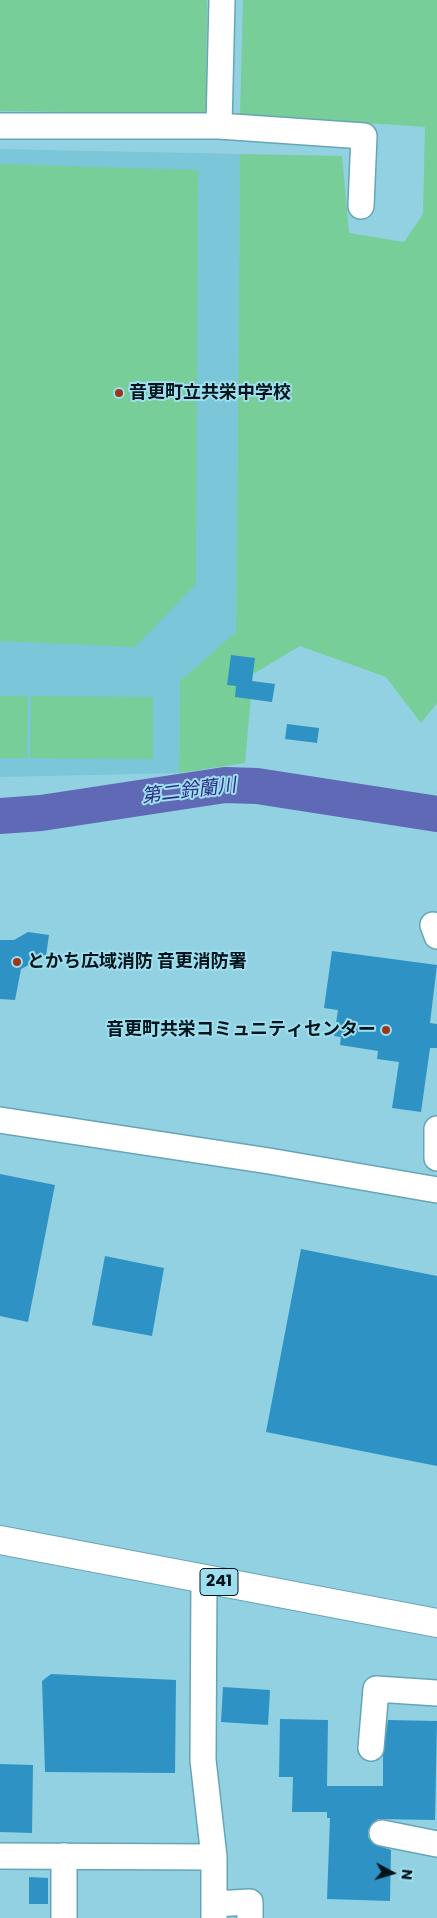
<!DOCTYPE html>
<html>
<head>
<meta charset="utf-8">
<style>
  body { margin:0 }
  #map { position:relative; width:437px; height:1918px; overflow:hidden; background:#91d1e2; font-family:Poppins,sans-serif }
  canvas { display:block }
  .north { position:absolute; left:367px; top:1848px; width:50px; height:50px; -webkit-text-stroke:4px #9edeef; paint-order:stroke; rotate:96deg; font-size:14px; font-weight:700; line-height:20px; text-align:center; color:#00151b }
  .north::after { content:''; display:block; margin:auto; width:18px; height:22px; background:#00151b; clip-path:polygon(50% 0,100% 100%,50% 72%,0 100%) }
</style>
</head>
<body>
<div id="map">
<canvas width="437" height="1918"></canvas>
<div class="north">N</div>
</div>
<script>
const c = document.querySelector('canvas').getContext('2d');
c.lineJoin = 'round';
function fillPath(path, color) {
  c.fillStyle = color;
  c.fill(path, 'evenodd');
}
function poly(rows) {
  const path = new Path2D();
  for (const r of rows) {
    path.moveTo(r[0], r[1]);
    for (let i = 2; i < r.length; i += 2) path.lineTo(r[i], r[i + 1]);
  }
  return path;
}
function stroke(path, color, width, dash) {
  c.strokeStyle = color;
  c.lineWidth = width;
  c.lineCap = dash ? 'butt' : 'round';
  c.setLineDash(dash || []);
  c.stroke(path);
}
function write(font, color, halo, rows, align = 'center') {
  c.font = font + ' Poppins,"Noto Sans JP",sans-serif';
  c.lineWidth = 4;
  c.setLineDash([]);
  c.textBaseline = 'middle';
  c.strokeStyle = halo;
  c.fillStyle = color;
  for (const [text, x, y, turn = 0] of rows) {
    c.save();
    c.translate(x, y);
    c.rotate((+turn || 0) * Math.PI / 180);
    c.textAlign = isNaN(turn) ? turn : align;
    if (halo) c.strokeText(text, 0, 0);
    c.fillText(text, 0, 0);
    c.restore();
  }
}
const built = poly([
  [0,149,240,154,236,633,180,681,179,773,0,777]
]);
const green = poly([
  [0,0,207,0,206,114,0,111],
  [243,0,437,0,437,703,421,723,386,677,300,646,253,674,245,763,179,773,180,681,236,632,240,154,342,156,349,233,404,242,423,214,425,127,240,114],
  [0,164,198,170,196,584,135,647,0,641],
  [0,696,28,696,27,758,0,758],
  [31,696,153,697,153,759,30,758]
]);
const river = poly([
  [0,816,41,813,225,785,257,786,437,814]
]);
const building = poly([
  [231,655,255,658,252,681,275,684,272,702,235,697,236,686,227,685],
  [287,724,319,728,317,743,285,739],
  [28,932,49,935,46,956,21,969,15,1000,0,999,0,940,14,940],
  [332,951,437,965,430,1023,437,1024,437,1048,430,1048,421,1112,392,1108,399,1062,377,1059,378,1051,340,1045,341,1037,334,1036,338,1010,324,1008],
  [0,1174,55,1185,28,1322,0,1316],
  [301,1249,437,1276,437,1466,266,1432],
  [105,1256,164,1268,152,1336,92,1325],
  [51,1674,176,1680,175,1773,45,1772,42,1681],
  [223,1687,270,1690,268,1725,221,1722],
  [280,1719,328,1720,327,1786,383,1786,383,1755,388,1720,437,1721,435,1820,378,1819,372,1823,368,1830,368,1837,373,1844,391,1850,390,1901,327,1899,330,1818,327,1818,327,1812,292,1812,293,1777,279,1777],
  [0,1764,33,1765,32,1833,0,1832],
  [29,1877,48,1878,48,1904,29,1904]
]);
const minor = poly([
  [0,126,219,126,364,136,361,206],
  [219,126,222,0],
  [433,925,437,936],
  [0,1120,269,1161,437,1190],
  [437,1129,437,1158],
  [204,1579,203,1760,214,1857,214,1918],
  [371,1748,376,1689,437,1693],
  [382,1833,437,1844],
  [0,1856,214,1857],
  [214,1904,250,1902,250,1918],
  [64,1918,64,1856]
]);
const highway = poly([
  [0,1540,437,1623]
]);
const markers = [
  [119,393,5,"#9e3619"],
  [17,962,5,"#9e3619"],
  [386,1030,5,"#9e3619"]
];
const shields = [
  [219,1582,38]
];
const shieldNames = [
  ["241",219,1582]
];
const poiNames = [
  ["音更町立共栄中学校",129,393],
  ["とかち広域消防 音更消防署",27,962],
  ["音更町共栄コミュニティセンター",376,1030,"right"]
];
const waterNames = [
  ["第二鈴蘭川",189,792,-7]
];
fillPath(built, '#7cc6d9');
fillPath(green, '#77ce99');
stroke(river, '#5f69b5', 36);
fillPath(building, '#2f92c5');
stroke(minor, '#66a5b5', 28);
stroke(highway, '#66a5b5', 30);
stroke(minor, '#fff', 25);
stroke(highway, '#fff', 28);
for (const [x, y, r, color] of markers) {
  const dot = new Path2D();
  dot.arc(x, y, r, 0, 2 * Math.PI);
  c.fillStyle = color;
  c.fill(dot);
  stroke(dot, '#9edeef', 2);
}
for (const [x, y, w] of shields) {
  const box = new Path2D();
  box.roundRect(x - w / 2, y - 13.5, w, 27, 4);
  c.fillStyle = '#9edeef';
  c.fill(box);
  stroke(box, '#00151b', 1);
}
write('bold 16px', '#00151b', null, shieldNames);
write('bold 18px', '#00151b', '#9edeef', poiNames, 'left');
write('italic 19px', '#2c2c86', '#9edeef', waterNames);
</script>
</body>
</html>
